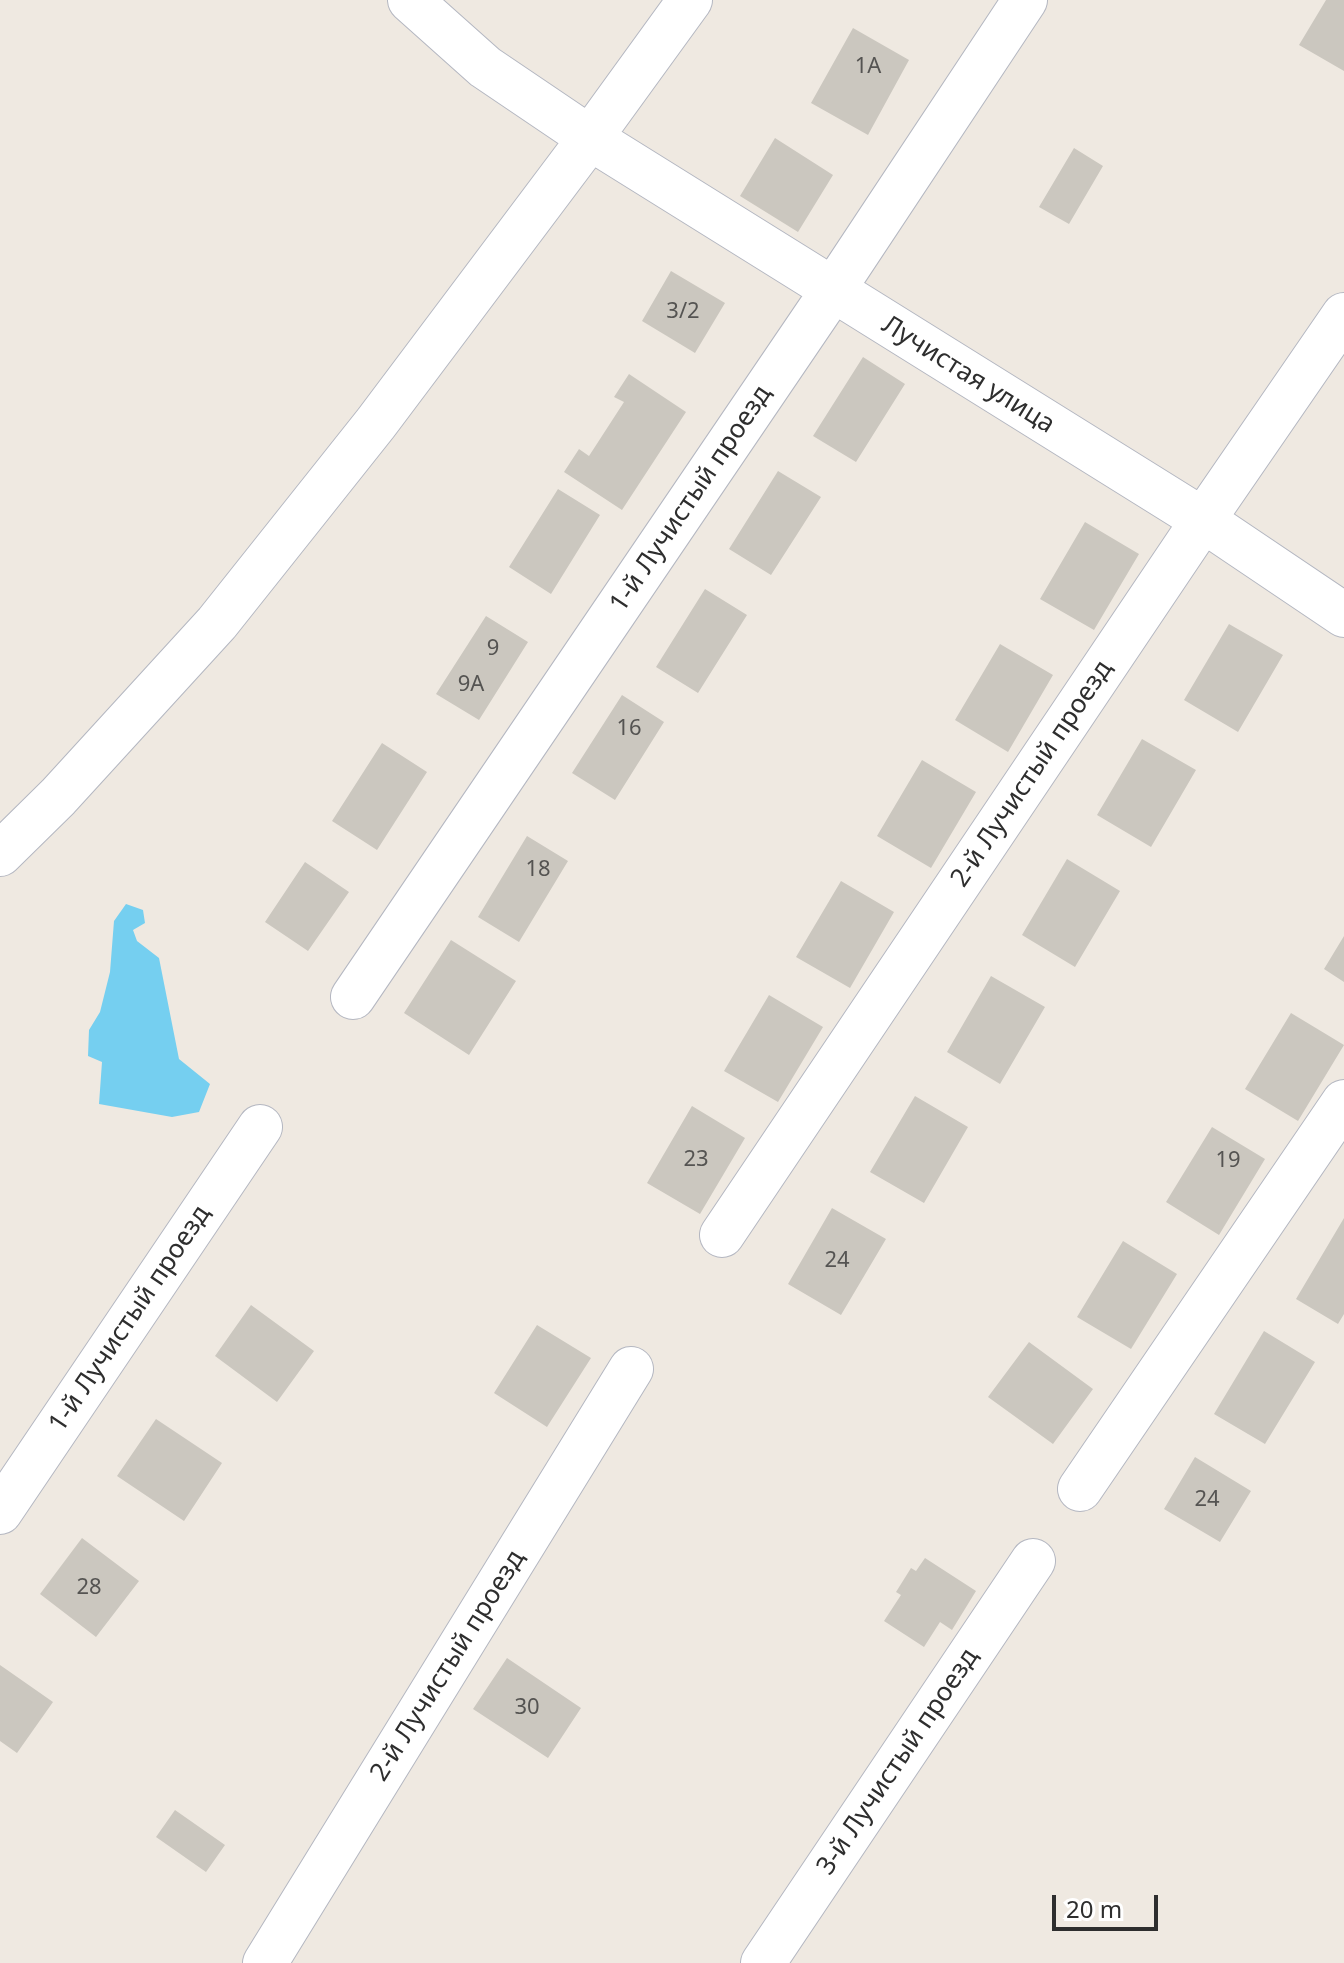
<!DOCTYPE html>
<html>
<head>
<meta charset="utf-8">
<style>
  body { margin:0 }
  #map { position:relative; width:1344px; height:1963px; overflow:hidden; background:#efe9e1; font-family:"Noto Sans",sans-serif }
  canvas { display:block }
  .scale { position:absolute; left:1052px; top:1895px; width:106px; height:36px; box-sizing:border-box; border:4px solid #2e2e2e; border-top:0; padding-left:10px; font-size:24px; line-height:28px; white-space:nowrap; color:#2e2e2e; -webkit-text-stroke:6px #fff; paint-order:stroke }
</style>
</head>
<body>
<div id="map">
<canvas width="1344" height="1963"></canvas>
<div class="scale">20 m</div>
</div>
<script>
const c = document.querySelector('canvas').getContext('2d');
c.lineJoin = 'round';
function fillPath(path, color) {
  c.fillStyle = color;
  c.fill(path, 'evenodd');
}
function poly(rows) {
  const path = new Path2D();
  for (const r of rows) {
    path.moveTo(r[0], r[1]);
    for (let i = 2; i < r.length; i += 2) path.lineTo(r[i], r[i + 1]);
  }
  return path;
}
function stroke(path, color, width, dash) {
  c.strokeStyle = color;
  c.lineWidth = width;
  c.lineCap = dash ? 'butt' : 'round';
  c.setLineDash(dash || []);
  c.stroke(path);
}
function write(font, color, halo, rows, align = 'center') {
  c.font = font + ' "Noto Sans",sans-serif';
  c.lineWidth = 7;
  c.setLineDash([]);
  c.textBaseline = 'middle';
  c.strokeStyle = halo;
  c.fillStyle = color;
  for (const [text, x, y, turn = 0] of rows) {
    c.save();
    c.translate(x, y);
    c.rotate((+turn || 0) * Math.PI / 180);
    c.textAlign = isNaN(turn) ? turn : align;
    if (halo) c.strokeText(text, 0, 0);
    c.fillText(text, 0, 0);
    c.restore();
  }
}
const water = poly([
  [126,904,143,910,145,923,133,930,137,941,159,958,179,1059,210,1084,199,1112,172,1117,99,1104,102,1062,88,1056,89,1030,100,1012,110,972,114,921]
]);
const building = poly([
  [1326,0,1344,0,1344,71,1299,45],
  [853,28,909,60,868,135,811,103],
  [775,138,833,175,798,232,740,196],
  [1074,148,1103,166,1069,224,1039,207],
  [671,271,725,303,695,353,642,321],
  [863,357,905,384,856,462,813,436],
  [629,374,686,412,622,510,564,472,579,449,589,456,624,402,614,397],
  [778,471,821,497,771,575,729,549],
  [558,489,600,515,551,594,509,567],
  [1085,522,1139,554,1094,630,1040,599],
  [705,589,747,615,698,693,656,667],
  [486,616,528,642,479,720,436,694],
  [1229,624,1283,655,1238,732,1184,700],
  [1000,644,1053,675,1008,752,955,720],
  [622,695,664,722,615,800,572,773],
  [1142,739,1196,770,1151,847,1097,815],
  [382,743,427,772,377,850,332,821],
  [922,760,976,792,931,868,877,836],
  [527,836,568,861,519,942,478,917],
  [1067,859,1120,891,1075,967,1022,935],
  [305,862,349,892,308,951,265,922],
  [841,881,894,912,850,988,796,957],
  [1344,936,1344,982,1324,969],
  [451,940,516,981,469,1055,404,1013],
  [991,976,1045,1007,1000,1084,947,1052],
  [769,995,823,1027,778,1102,724,1071],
  [1291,1013,1344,1045,1298,1121,1245,1089],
  [915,1096,968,1127,924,1203,870,1172],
  [692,1106,745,1138,700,1214,647,1183],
  [1212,1127,1265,1159,1219,1235,1166,1202],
  [832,1208,886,1239,841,1315,788,1284],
  [1344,1218,1344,1314,1338,1324,1296,1299],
  [1123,1241,1177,1274,1131,1349,1077,1317],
  [251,1305,314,1351,277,1402,215,1356],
  [537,1325,591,1358,547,1427,494,1393],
  [1264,1331,1315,1362,1265,1444,1214,1414],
  [1029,1342,1093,1389,1053,1444,988,1397],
  [156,1419,222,1463,184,1521,117,1476],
  [1195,1457,1251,1491,1220,1542,1164,1509],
  [82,1538,139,1581,96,1637,40,1594],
  [925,1558,976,1591,952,1630,940,1622,924,1647,884,1621,901,1595,896,1592,911,1568,916,1571],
  [507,1658,581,1708,548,1758,473,1709],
  [0,1665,53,1702,17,1753,0,1741],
  [175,1810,225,1845,206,1872,156,1837]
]);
const minor = poly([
  [410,0,485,67,590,138,1203,520,1344,615],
  [0,854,58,797,217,623,376,423,590,138,690,0],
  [353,997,833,290,1025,0],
  [722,1235,1203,520,1344,315],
  [1080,1489,1344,1102],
  [0,1512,260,1127],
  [265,1963,631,1369],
  [763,1963,1033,1561]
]);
const numberNames = [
  ["1А",868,67],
  ["3/2",683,312],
  ["9",493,649],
  ["9А",471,685],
  ["16",629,729],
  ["18",538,870],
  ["23",696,1160],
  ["19",1228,1161],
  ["24",837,1261],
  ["24",1207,1500],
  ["28",89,1588],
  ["30",527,1708]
];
const streetNames = [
  ["Лучистая улица",968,375,32],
  ["1-й Лучистый проезд",691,499,-56],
  ["2-й Лучистый проезд",1032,774,-56],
  ["1-й Лучистый проезд",130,1319,-56],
  ["2-й Лучистый проезд",448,1666,-58],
  ["3-й Лучистый проезд",898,1762,-56]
];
fillPath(water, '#75cff0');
fillPath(building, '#cbc7bf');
stroke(minor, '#b4b7c1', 46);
stroke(minor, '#fff', 44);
write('22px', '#555452', null, numberNames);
write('26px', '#2e2e2e', '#fff', streetNames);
</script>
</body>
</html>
